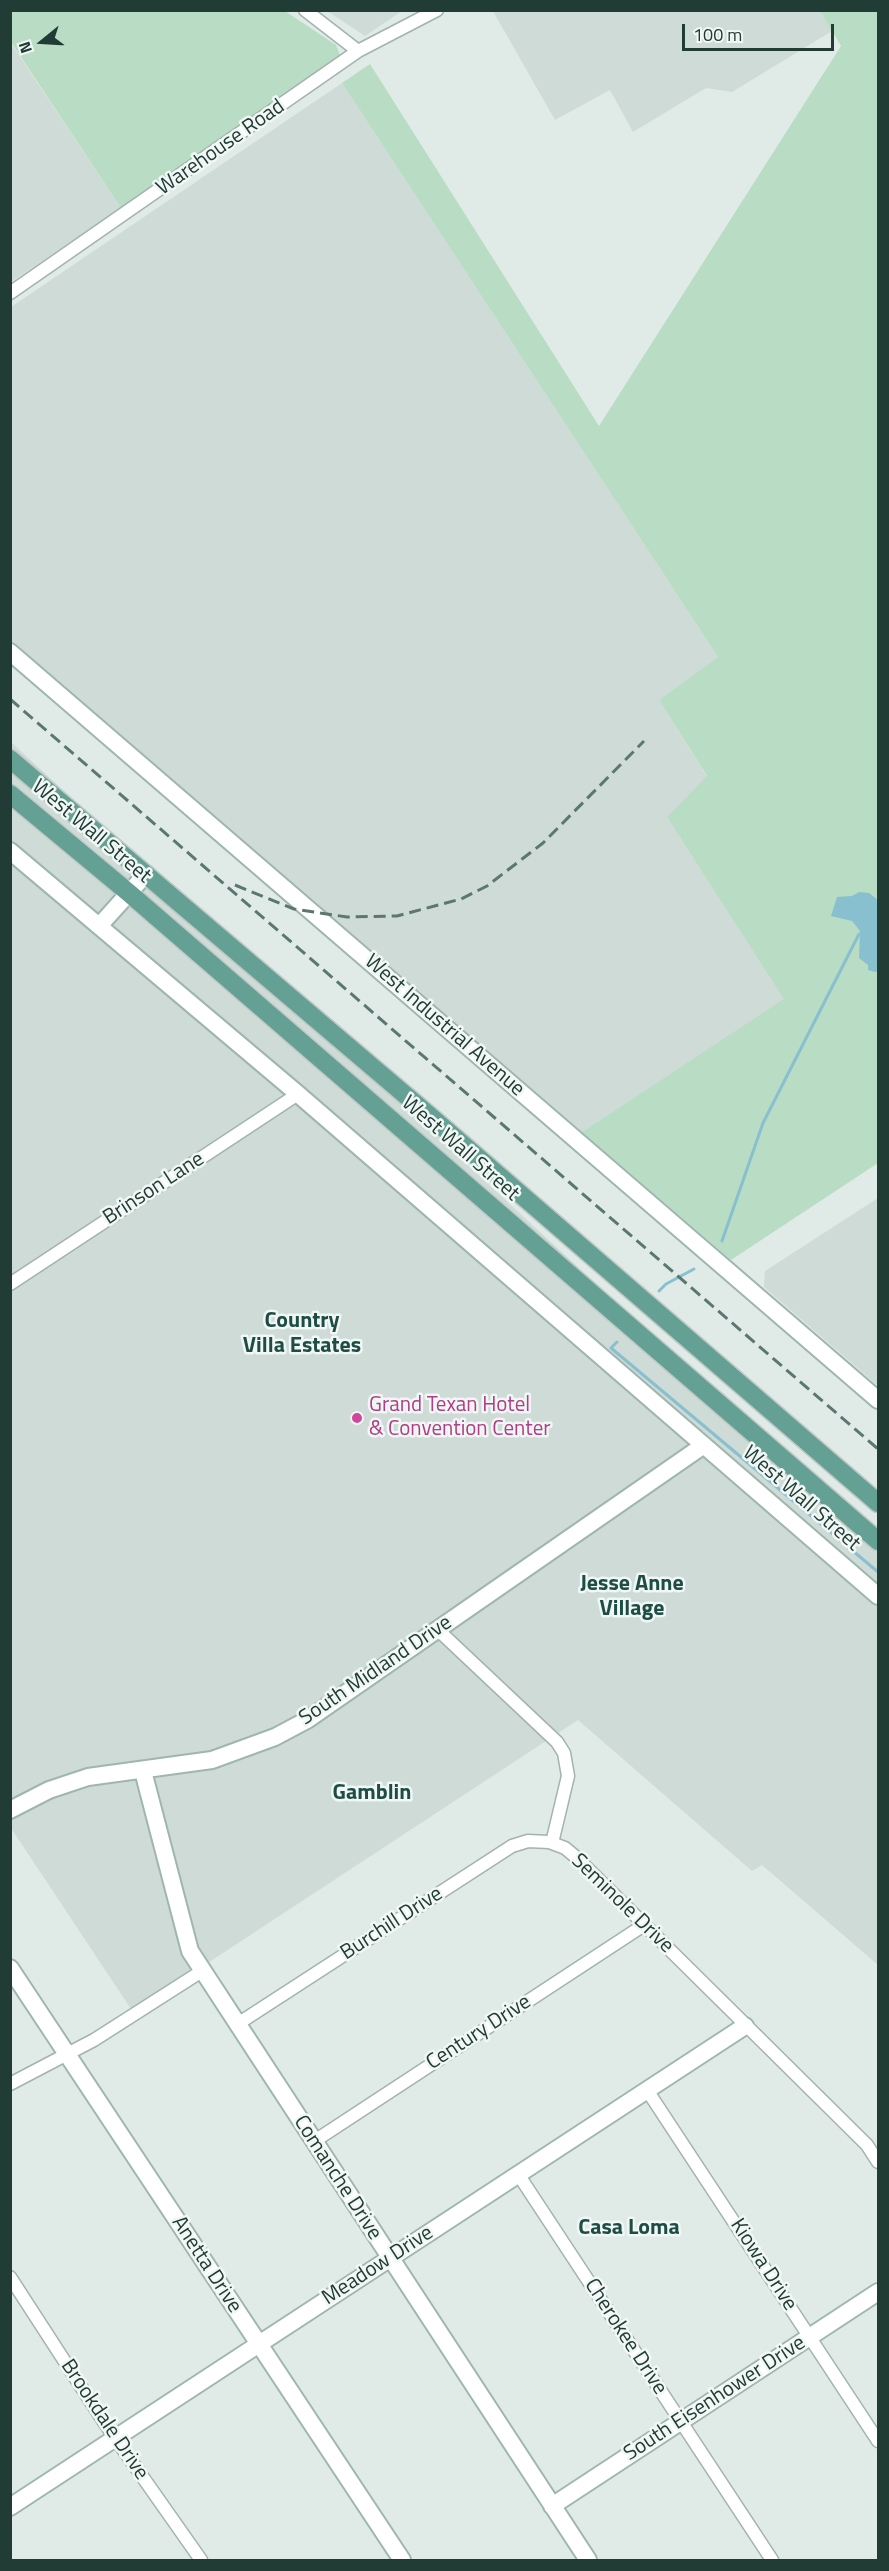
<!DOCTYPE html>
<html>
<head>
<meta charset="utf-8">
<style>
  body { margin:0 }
  #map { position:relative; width:889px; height:2571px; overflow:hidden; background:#e0ebe7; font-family:"Titillium Web",sans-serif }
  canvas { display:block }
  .frame { position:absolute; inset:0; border:12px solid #213b35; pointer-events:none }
  .north { position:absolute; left:12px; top:12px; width:60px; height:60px; -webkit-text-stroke:4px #f0f7f4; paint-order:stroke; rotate:252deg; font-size:16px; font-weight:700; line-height:24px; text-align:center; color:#213b35 }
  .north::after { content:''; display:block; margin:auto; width:21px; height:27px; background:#213b35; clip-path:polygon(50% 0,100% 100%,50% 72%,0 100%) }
  .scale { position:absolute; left:682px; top:24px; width:152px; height:27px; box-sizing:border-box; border:3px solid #213b35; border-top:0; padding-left:8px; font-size:18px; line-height:21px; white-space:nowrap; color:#213b35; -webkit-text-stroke:4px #f0f7f4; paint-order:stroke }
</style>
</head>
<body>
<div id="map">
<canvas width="889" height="2571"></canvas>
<div class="frame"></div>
<div class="north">N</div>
<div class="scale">100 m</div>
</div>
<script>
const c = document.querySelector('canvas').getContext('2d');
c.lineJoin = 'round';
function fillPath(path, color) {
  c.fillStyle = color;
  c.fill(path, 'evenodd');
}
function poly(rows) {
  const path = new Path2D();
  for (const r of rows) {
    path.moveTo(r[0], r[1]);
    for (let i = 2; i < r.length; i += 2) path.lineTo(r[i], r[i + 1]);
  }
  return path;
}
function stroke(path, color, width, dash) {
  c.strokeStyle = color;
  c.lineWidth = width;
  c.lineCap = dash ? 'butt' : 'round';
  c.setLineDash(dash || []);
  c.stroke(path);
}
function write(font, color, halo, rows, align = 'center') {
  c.font = font + ' "Titillium Web",sans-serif';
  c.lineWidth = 5;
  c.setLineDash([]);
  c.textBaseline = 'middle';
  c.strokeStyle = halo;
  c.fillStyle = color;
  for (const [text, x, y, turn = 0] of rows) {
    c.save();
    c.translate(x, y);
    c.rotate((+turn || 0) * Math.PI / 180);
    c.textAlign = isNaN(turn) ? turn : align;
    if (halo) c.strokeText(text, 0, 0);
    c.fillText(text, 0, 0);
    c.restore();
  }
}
const built = poly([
  [327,11,402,11,365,36],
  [493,11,820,11,832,31,732,92,706,88,633,132,610,90,555,120],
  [10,42,121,208,11,282,10,282],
  [342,83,718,657,659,700,707,777,667,817,785,999,582,1132,11,641,11,307],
  [11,742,878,1545,878,1965,762,1865,752,1871,578,1720,133,2012,11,1828],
  [878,1198,878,1386,764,1287,765,1271]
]);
const green = poly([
  [10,11,285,11,336,45,340,55,121,208,11,42],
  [820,11,878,11,878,1163,731,1260,582,1132,784,999,667,817,707,776,659,700,718,657,342,83,370,64,599,426,841,46]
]);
const water = poly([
  [859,892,869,893,878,900,878,971,875,972,868,970,868,965,859,958,860,931,852,921,831,916,837,897,852,896]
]);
const stream = poly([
  [722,1241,763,1123,859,934],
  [659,1291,666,1284,694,1269],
  [617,1342,611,1348,878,1572]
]);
const street = poly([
  [305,10,358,51],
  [10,293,358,51,437,10],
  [10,1284,298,1094],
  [437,1629,557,1742,564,1753,568,1776,552,1843],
  [236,2025,512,1846,528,1841,549,1842,565,1848,577,1858,867,2145,878,2162],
  [10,2084,94,2040,202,1971],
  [647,2090,878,2441],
  [313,2142,644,1925],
  [518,2174,772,2560],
  [10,2277,104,2422,201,2560]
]);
const secondary = poly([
  [10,652,878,1400],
  [10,851,298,1094,878,1596],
  [100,925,146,874],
  [143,1771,190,1951,588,2560],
  [10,1810,49,1790,88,1777,212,1760,275,1737,307,1720,704,1445],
  [10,1968,402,2560],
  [552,2506,878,2292],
  [10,2507,745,2026]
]);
const primary = poly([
  [10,759,430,1116,878,1503],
  [10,794,129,893,878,1541]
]);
const rail = poly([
  [10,699,878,1449],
  [235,885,294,909,347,917,397,916,461,899,487,886,543,843,644,741]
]);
const markers = [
  [357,1418,6,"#d1479c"]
];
const streetNames = [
  ["Warehouse Road",221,148,-35],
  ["West Wall Street",91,832,40],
  ["West Industrial Avenue",444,1026,41],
  ["West Wall Street",460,1149,41],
  ["Brinson Lane",154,1189,-33],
  ["West Wall Street",801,1499,41],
  ["South Midland Drive",376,1671,-34],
  ["Seminole Drive",622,1904,44],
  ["Burchill Drive",392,1924,-33],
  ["Century Drive",479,2033,-33],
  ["Comanche Drive",337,2178,57],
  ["Anetta Drive",206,2265,57],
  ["Kiowa Drive",763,2265,57],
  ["Meadow Drive",378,2266,-33],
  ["Cherokee Drive",625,2337,57],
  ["South Eisenhower Drive",715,2399,-33],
  ["Brookdale Drive",104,2420,56]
];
const hotelNames = [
  ["Grand Texan Hotel",369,1406],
  ["& Convention Center",369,1430]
];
const neighbourhoodNames = [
  ["Country",302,1322],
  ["Villa Estates",302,1347],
  ["Jesse Anne",632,1585],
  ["Village",632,1610],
  ["Gamblin",372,1794],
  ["Casa Loma",629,2229]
];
fillPath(built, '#cedbd6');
fillPath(green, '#b8dcc4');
fillPath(water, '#88c0d0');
stroke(stream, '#88c0d0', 3);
stroke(street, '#a3b3ae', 15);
stroke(secondary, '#9fb6af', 20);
stroke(primary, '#c1c8c6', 21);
stroke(street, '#fff', 12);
stroke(secondary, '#fff', 16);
stroke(primary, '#64a094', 18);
stroke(rail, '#5b7771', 3, [12, 6]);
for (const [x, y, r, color] of markers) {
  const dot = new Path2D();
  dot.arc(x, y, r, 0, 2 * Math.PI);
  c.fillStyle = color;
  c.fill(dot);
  stroke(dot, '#f0f7f4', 2);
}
write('21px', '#213b35', '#f0f7f4', streetNames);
write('21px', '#b23c85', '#f0f7f4', hotelNames, 'left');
write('bold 22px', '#1d4d44', '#f0f7f4', neighbourhoodNames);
</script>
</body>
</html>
